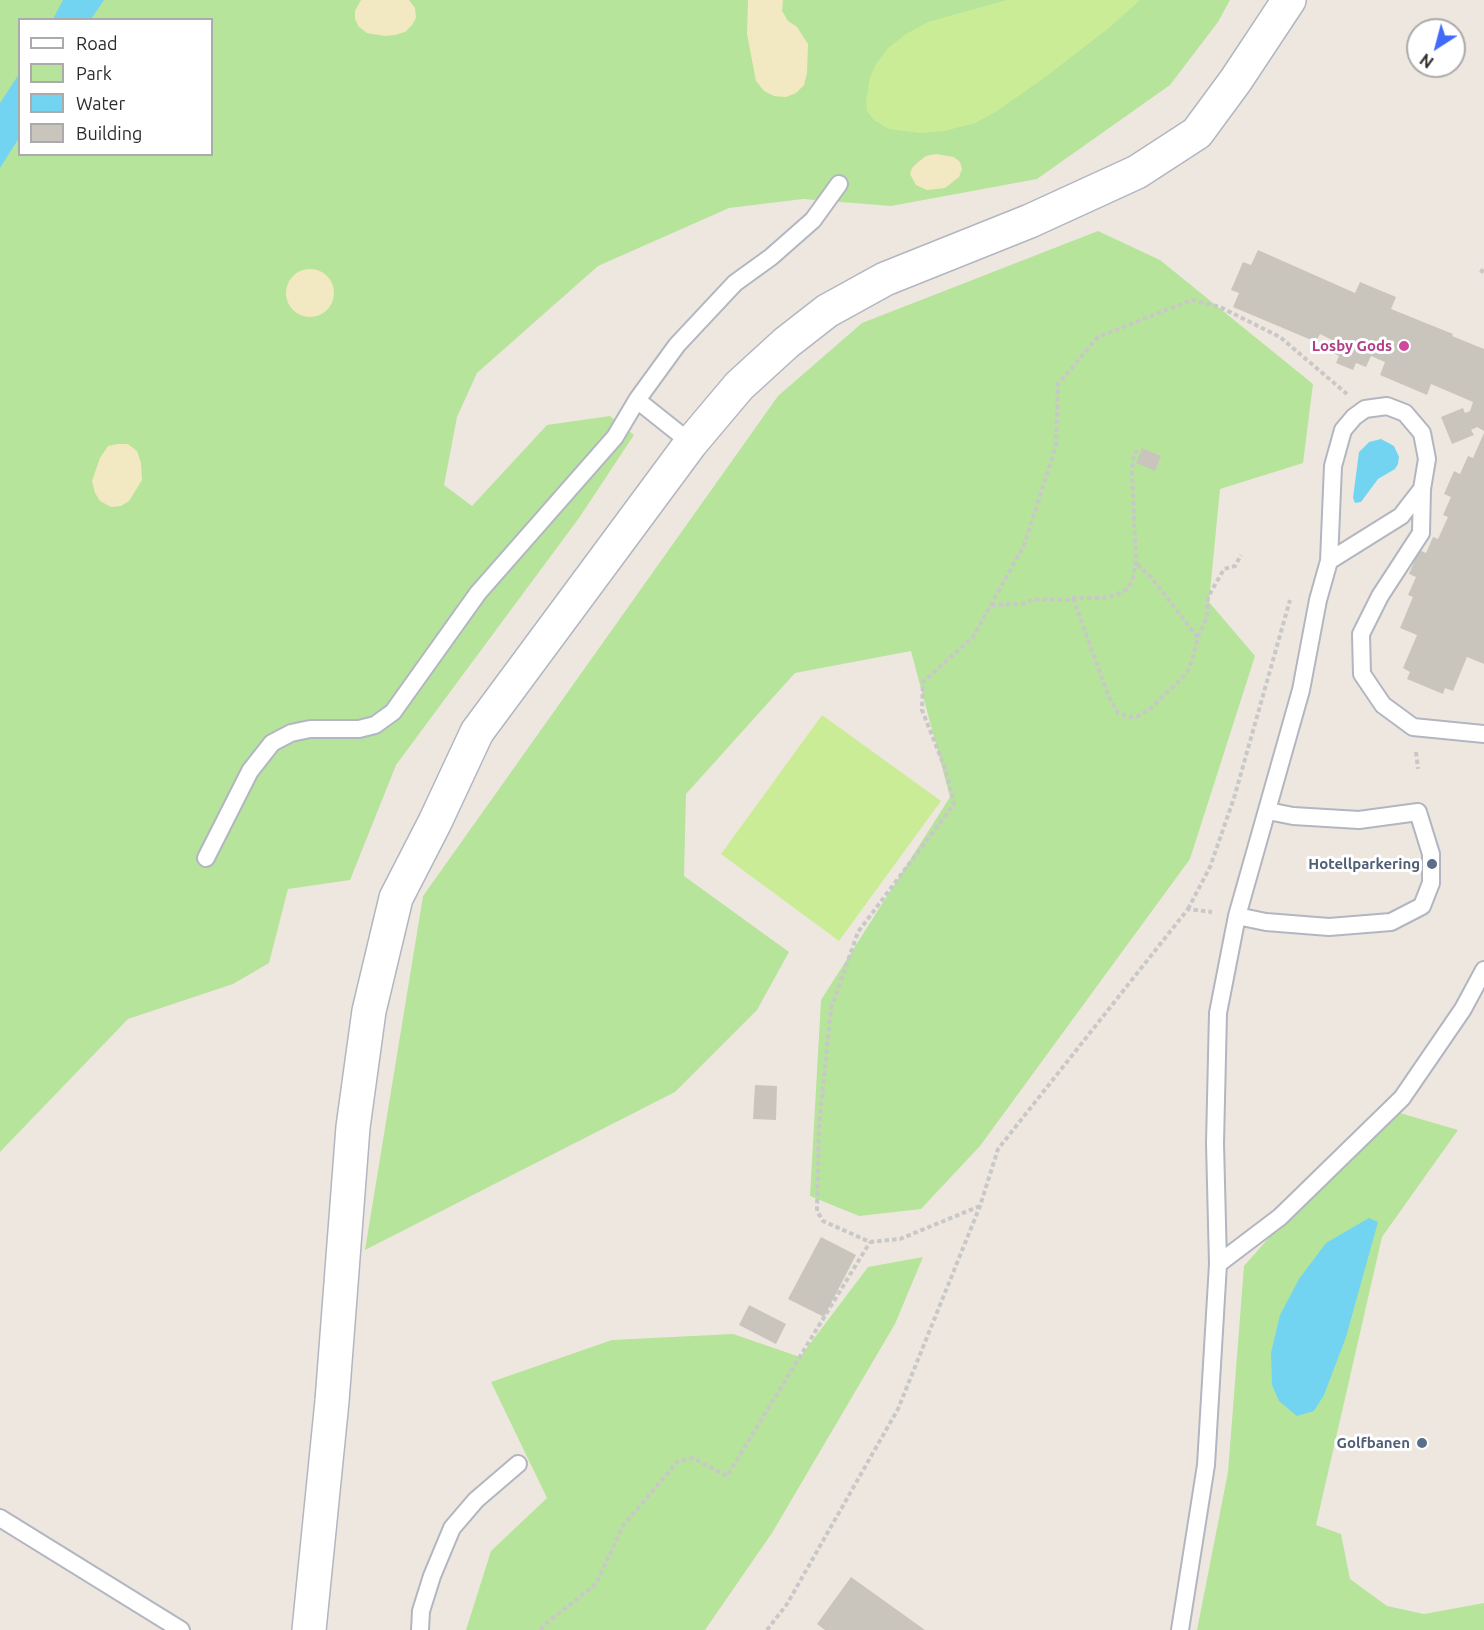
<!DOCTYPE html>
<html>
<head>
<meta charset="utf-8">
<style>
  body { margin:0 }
  #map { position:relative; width:1484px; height:1630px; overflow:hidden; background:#eee7df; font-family:Ubuntu,sans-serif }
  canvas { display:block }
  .legend { position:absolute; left:18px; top:18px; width:195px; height:138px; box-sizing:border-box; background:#fff; border:2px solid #ababab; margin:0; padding:8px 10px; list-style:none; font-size:18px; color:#2c2c2c }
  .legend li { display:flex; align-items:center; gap:12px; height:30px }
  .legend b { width:30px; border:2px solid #ababab }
  .north { position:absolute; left:1406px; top:18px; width:60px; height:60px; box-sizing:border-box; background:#fff; border:2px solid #ababab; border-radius:50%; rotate:216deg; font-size:16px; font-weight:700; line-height:24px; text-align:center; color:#2c2c2c }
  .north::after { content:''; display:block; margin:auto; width:21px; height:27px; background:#3f6afb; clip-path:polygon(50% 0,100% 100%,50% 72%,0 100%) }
</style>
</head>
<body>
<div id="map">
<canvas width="1484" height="1630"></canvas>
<ul class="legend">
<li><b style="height:8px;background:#fff"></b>Road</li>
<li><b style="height:16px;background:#b7e49b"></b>Park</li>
<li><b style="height:16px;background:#72d4f0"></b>Water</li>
<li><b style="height:16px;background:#c9c5bd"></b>Building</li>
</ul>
<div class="north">N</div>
</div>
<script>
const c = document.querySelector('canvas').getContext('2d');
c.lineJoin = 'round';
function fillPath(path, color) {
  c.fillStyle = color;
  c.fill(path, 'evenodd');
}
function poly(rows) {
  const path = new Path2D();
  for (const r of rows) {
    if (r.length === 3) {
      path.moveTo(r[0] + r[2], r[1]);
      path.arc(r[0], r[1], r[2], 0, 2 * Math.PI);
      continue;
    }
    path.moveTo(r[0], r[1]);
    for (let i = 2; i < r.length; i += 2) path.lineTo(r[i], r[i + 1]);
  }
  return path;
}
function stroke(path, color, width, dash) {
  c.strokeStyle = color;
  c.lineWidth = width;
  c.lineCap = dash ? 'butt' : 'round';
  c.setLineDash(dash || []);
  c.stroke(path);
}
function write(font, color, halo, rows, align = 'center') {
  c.font = font + ' Ubuntu,sans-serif';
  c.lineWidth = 6;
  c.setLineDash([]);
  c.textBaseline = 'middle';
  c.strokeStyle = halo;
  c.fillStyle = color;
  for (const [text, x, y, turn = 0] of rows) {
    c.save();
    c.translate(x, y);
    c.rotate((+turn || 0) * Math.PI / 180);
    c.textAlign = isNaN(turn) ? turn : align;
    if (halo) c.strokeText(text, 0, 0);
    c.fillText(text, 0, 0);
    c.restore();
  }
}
const green = poly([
  [0,0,1230,0,1218,22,1170,85,1037,179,891,206,803,199,729,208,598,266,477,373,457,417,444,485,472,506,547,425,610,416,634,435,579,518,396,765,350,880,288,889,269,963,233,984,128,1019,0,1152],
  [20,20,212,20,212,154,20,154],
  [1098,231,1160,260,1313,384,1303,463,1220,489,1209,602,1255,656,1190,859,980,1146,921,1209,859,1216,810,1196,821,1000,950,797,911,651,795,673,686,794,684,876,789,952,757,1010,675,1092,365,1250,423,896,778,396,862,323],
  [1400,1113,1458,1130,1382,1237,1316,1525,1341,1534,1350,1579,1387,1606,1424,1614,1484,1603,1484,1630,1197,1630,1228,1472,1244,1266,1273,1233],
  [923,1257,895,1324,772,1533,705,1630,466,1630,491,1551,547,1498,491,1382,612,1340,733,1334,800,1357,868,1267]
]);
const sand = poly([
  [361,0,409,0,415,8,416,18,412,25,405,32,395,35,385,36,367,33,359,27,355,19,355,11],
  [748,0,783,0,782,11,788,21,797,27,808,44,807,73,804,85,796,93,786,97,774,96,764,91,756,81,747,34],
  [936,154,954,157,960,162,962,169,959,177,945,188,927,190,916,185,910,174,912,168,917,163,926,156],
  [310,293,24],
  [118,444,128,444,137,451,141,463,142,480,129,501,121,506,111,507,100,501,95,493,92,481,100,458,108,446]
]);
const pitch = poly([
  [1007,0,1140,0,1110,27,1044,78,997,111,975,123,944,131,921,133,889,129,874,120,867,111,866,101,870,78,876,64,888,48,906,34,928,22],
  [822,715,941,801,839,941,721,854]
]);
const water = poly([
  [63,0,104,0,91,19,53,19],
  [19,74,19,138,0,168,0,103],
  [1381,439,1394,446,1399,457,1398,464,1395,469,1378,479,1361,502,1355,503,1353,498,1359,452,1369,442],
  [1369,1218,1378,1222,1346,1337,1324,1395,1314,1411,1297,1416,1279,1401,1272,1385,1271,1353,1280,1315,1299,1279,1326,1243]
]);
const building = poly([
  [1258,250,1355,293,1360,282,1396,297,1391,309,1453,334,1452,336,1484,349,1484,431,1477,427,1471,430,1474,435,1452,444,1441,417,1463,408,1465,413,1470,411,1473,402,1431,384,1427,395,1380,375,1385,362,1371,356,1366,367,1356,363,1353,370,1336,363,1339,356,1330,351,1334,341,1320,334,1316,342,1233,307,1239,293,1231,290,1243,262,1251,265],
  [1484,433,1484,664,1467,657,1453,691,1445,688,1443,694,1407,679,1410,672,1403,668,1417,635,1400,628,1413,597,1408,595,1416,577,1409,574,1419,550,1426,553,1433,537,1438,539,1448,517,1443,515,1451,497,1444,494,1454,471,1460,474,1468,456,1473,458],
  [1142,448,1161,456,1155,471,1136,463],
  [755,1085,777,1086,776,1120,753,1119],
  [821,1237,856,1255,824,1317,788,1299],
  [749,1305,786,1324,776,1344,739,1325],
  [851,1577,925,1630,825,1630,817,1624]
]);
const path = poly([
  [1481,273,1484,267],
  [1073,598,1108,695,1118,713,1130,717,1138,716,1150,709,1181,679,1189,669,1198,638,1151,577,1136,563],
  [991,605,1022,604,1034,599,1068,600,1073,598,1103,598,1116,595,1127,589,1132,582,1136,563,1132,475,1133,459,1137,450],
  [1198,637,1207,617,1208,597,1224,569,1235,566,1241,555],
  [1416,752,1418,769],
  [1188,909,1210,867,1234,798,1290,600],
  [980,1206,900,1239,870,1242,823,1221,817,1211,819,1126,831,1009,858,932,954,804,945,768,922,710,923,682,973,637,1024,545,1056,446,1058,384,1098,337,1192,300,1220,307,1280,337,1347,394],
  [541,1630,543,1626,596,1584,623,1526,677,1462,693,1458,727,1476,870,1242],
  [767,1630,787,1604,898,1409,980,1206,998,1149,1188,909,1212,912]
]);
const lane = poly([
  [637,400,691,443],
  [1422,489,1421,533,1380,596,1361,634,1362,674,1383,705,1413,727,1484,734],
  [206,858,250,771,272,743,291,733,310,729,359,729,375,725,393,712,478,593,615,437,637,400,677,345,735,283,771,257,813,220,839,184],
  [1237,916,1266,922,1329,927,1391,922,1422,906,1431,883,1431,854,1418,812,1359,820,1293,816,1268,811],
  [1218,1264,1280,1217,1402,1098,1463,1009,1484,970],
  [0,1518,181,1630],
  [420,1630,421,1611,432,1576,452,1528,476,1500,518,1464],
  [1180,1630,1206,1465,1218,1264,1215,1143,1218,1013,1237,916,1301,690,1318,600,1329,561,1333,466,1343,430,1354,417,1365,409,1387,406,1405,413,1422,433,1427,459,1422,489,1401,516,1329,561]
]);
const street = poly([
  [309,1630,332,1401,353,1127,369,1011,396,898,435,822,477,732,691,443,739,386,786,343,827,311,885,279,1030,221,1137,172,1197,133,1236,80,1289,0]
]);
const markers = [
  [1404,346,6,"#d1479c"],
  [1432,864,6,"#5c6f8a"],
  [1422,1443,6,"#5c6f8a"]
];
const hotelNames = [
  ["Losby Gods",1392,346]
];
const serviceNames = [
  ["Hotellparkering",1420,864],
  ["Golfbanen",1410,1443]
];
fillPath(green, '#b7e49b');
fillPath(sand, '#f2e9c2');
fillPath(pitch, '#cbec97');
fillPath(water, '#72d4f0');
fillPath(building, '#c9c5bd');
stroke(lane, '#b2b6c0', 20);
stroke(street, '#b2b6c0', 36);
stroke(path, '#c8c8c8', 4, [4.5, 3]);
stroke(lane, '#fff', 16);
stroke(street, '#fff', 33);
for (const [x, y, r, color] of markers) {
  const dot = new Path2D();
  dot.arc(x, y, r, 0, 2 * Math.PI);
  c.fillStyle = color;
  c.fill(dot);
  stroke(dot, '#fff', 2);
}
write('bold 15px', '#b23c85', '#fff', hotelNames, 'right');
write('bold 15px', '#4e5e75', '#fff', serviceNames, 'right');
</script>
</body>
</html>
